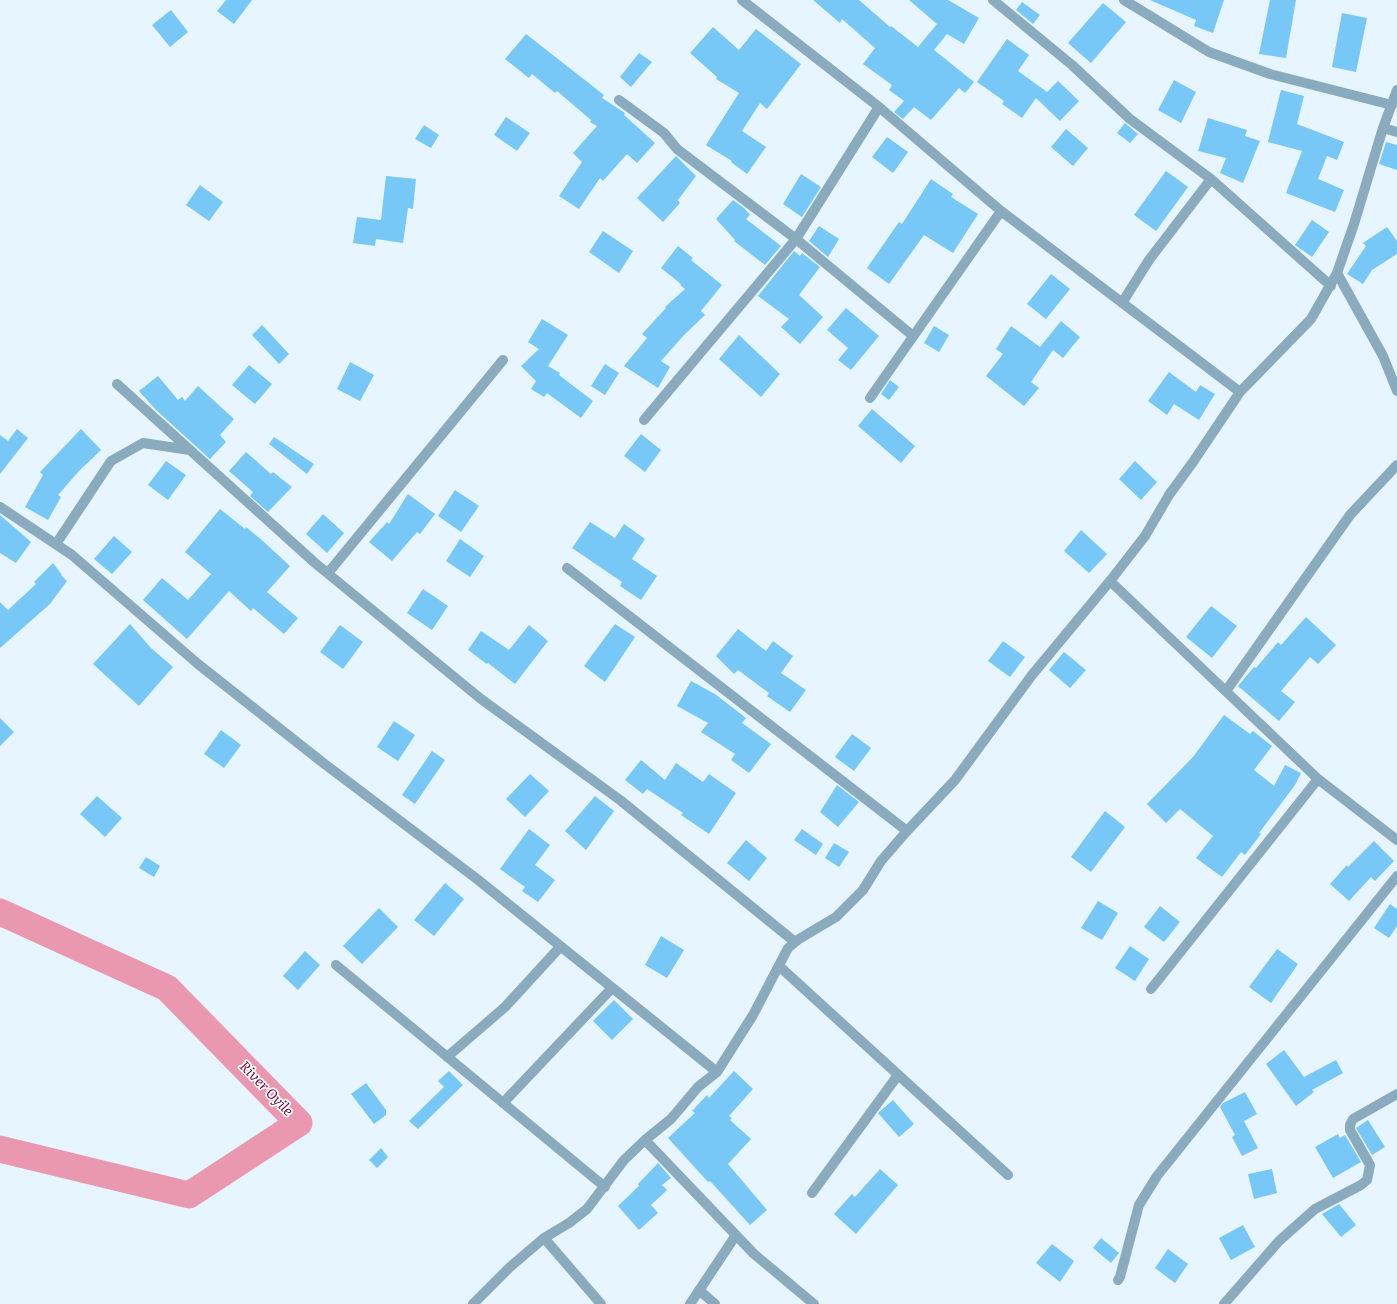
<!DOCTYPE html>
<html>
<head>
<meta charset="utf-8">
<style>
  body { margin:0 }
  canvas { display:block; background:#e6f5ff }
</style>
</head>
<body>
<canvas width="1397" height="1304"></canvas>
<script>
const c = document.querySelector('canvas').getContext('2d');
c.lineJoin = 'round';
function poly(rows) {
  const path = new Path2D();
  for (const r of rows) {
    path.moveTo(r[0], r[1]);
    for (let i = 2; i < r.length; i += 2) path.lineTo(r[i], r[i + 1]);
  }
  return path;
}
function stroke(path, color, width, dash) {
  c.strokeStyle = color;
  c.lineWidth = width;
  c.lineCap = dash ? 'butt' : 'round';
  c.setLineDash(dash || []);
  c.stroke(path);
}
function fillPath(path, color) {
  c.fillStyle = color;
  c.fill(path, 'evenodd');
}
function write(font, color, halo, rows, align = 'center') {
  c.font = font + ' Literata,serif';
  c.lineWidth = 3.5;
  c.setLineDash([]);
  c.textBaseline = 'middle';
  c.strokeStyle = halo;
  c.fillStyle = color;
  for (const [text, x, y, turn = 0] of rows) {
    c.save();
    c.translate(x, y);
    c.rotate((+turn || 0) * Math.PI / 180);
    c.textAlign = isNaN(turn) ? turn : align;
    if (halo) c.strokeText(text, 0, 0);
    c.fillText(text, 0, 0);
    c.restore();
  }
}
const river = poly([
  [0,912,167,988,299,1123,189,1195,0,1149]
]);
const building = poly([
  [226,0,252,0,234,24,217,11],
  [813,0,859,0,890,27,891,26,918,47,937,24,909,0,948,0,979,18,964,44,947,34,934,50,974,82,965,93,959,88,931,120,914,107,903,119,894,112,904,101,889,90,892,85,863,64,875,48,842,19,840,23],
  [1150,0,1224,0,1213,33,1194,26,1196,20],
  [1270,0,1296,0,1286,58,1259,54],
  [1022,2,1040,15,1033,24,1016,10],
  [1103,3,1126,22,1091,63,1068,43],
  [171,10,188,32,170,47,152,25],
  [1342,13,1367,18,1356,72,1332,67],
  [713,27,739,50,756,29,801,64,767,109,760,103,742,131,766,147,747,174,731,162,732,161,706,145,739,93,716,79,717,77,690,53],
  [526,34,604,95,602,98,625,113,624,115,655,143,637,163,627,154,603,181,600,178,579,209,559,196,582,162,573,153,597,126,590,122,591,120,557,91,555,93,532,74,529,78,505,59],
  [1007,39,1029,55,1018,71,1047,92,1058,81,1079,101,1060,121,1036,98,1022,118,1002,104,1004,101,977,82],
  [639,53,652,62,631,87,620,77],
  [1174,80,1196,92,1181,123,1158,110],
  [1281,90,1304,96,1297,124,1344,142,1337,160,1327,156,1318,179,1344,190,1335,212,1286,193,1302,151,1268,142],
  [506,117,530,133,517,151,494,135],
  [1208,118,1247,130,1245,136,1260,141,1243,183,1220,173,1226,158,1198,151],
  [1125,123,1138,134,1130,143,1117,133],
  [424,125,439,135,431,148,415,139],
  [1066,129,1088,148,1073,166,1051,147],
  [887,137,908,152,893,173,872,157],
  [1386,142,1397,145,1397,170,1379,164],
  [676,156,696,176,678,200,680,203,663,222,637,198],
  [1166,171,1188,187,1156,231,1134,215],
  [801,174,821,187,802,217,783,204],
  [386,176,416,179,413,209,408,208,403,243,376,239,375,246,353,243,357,217,381,220],
  [931,179,953,194,951,197,978,214,953,253,924,235,889,284,867,268,899,222,902,224],
  [200,185,223,202,209,221,186,205],
  [733,200,744,208,750,215,746,219,781,246,765,265,734,241,735,240,716,219],
  [1312,220,1329,232,1312,257,1295,245],
  [819,226,839,239,828,257,809,241],
  [1387,227,1397,241,1397,254,1372,270,1363,284,1347,274,1366,246,1363,243],
  [603,231,633,251,619,273,589,252],
  [678,246,693,258,691,260,722,285,701,311,705,315,684,335,661,361,670,367,658,388,624,366,647,338,642,334,666,308,665,307,685,289,680,285,681,284,661,268],
  [794,251,800,256,802,253,820,267,799,295,823,317,800,344,781,327,789,319,758,296],
  [1051,274,1070,289,1046,319,1027,304],
  [846,308,879,336,851,370,838,360,848,348,827,330],
  [542,319,568,335,548,366,560,373,559,375,593,401,581,418,547,393,544,397,531,389,536,381,521,366,539,349,528,342],
  [1061,321,1080,337,1063,358,1053,350,1031,382,1039,388,1024,406,986,376,1003,354,996,349,1011,326,1040,347],
  [262,325,289,354,279,364,252,335],
  [934,326,949,335,939,352,924,343],
  [739,335,780,374,761,397,719,359],
  [350,362,374,375,360,401,337,389],
  [605,364,619,373,605,395,591,386],
  [249,365,272,384,255,404,232,385],
  [1169,372,1196,392,1200,385,1215,394,1199,420,1174,404,1167,415,1148,401],
  [158,376,178,400,182,397,185,401,198,386,234,419,220,435,226,442,210,459,156,410,139,391],
  [890,380,899,387,889,400,881,394],
  [872,409,915,446,901,463,858,426],
  [17,429,28,438,0,474,0,435,8,441],
  [81,429,101,450,79,471,58,495,61,497,48,520,25,507,43,475,40,472],
  [641,434,661,450,645,472,624,456],
  [274,437,314,464,307,474,269,444],
  [246,452,271,474,273,472,292,487,268,512,250,496,253,492,229,471],
  [166,461,186,475,168,500,148,485],
  [1135,461,1157,482,1141,500,1119,479],
  [455,490,479,506,461,532,438,516],
  [408,494,435,514,420,534,417,532,392,561,369,542,387,522,389,524],
  [220,509,245,529,246,527,264,542,290,566,267,592,298,618,284,634,253,608,251,611,229,591,187,639,143,600,162,578,188,600,211,574,185,552],
  [323,514,344,533,327,553,306,534],
  [0,515,31,542,16,563,0,553],
  [590,522,615,538,624,524,645,539,632,559,657,576,641,600,620,586,622,582,572,548],
  [1081,530,1107,554,1089,573,1064,551],
  [114,536,132,552,112,574,94,559],
  [460,539,484,556,470,577,446,561],
  [53,563,62,575,61,575,67,581,50,604,0,648,0,602,8,610,36,584,34,582],
  [423,589,448,606,432,630,407,613],
  [1211,606,1237,626,1212,658,1186,637],
  [1306,617,1336,645,1318,664,1310,657,1281,691,1295,702,1279,721,1238,686,1254,667,1256,668,1278,642,1281,645],
  [130,624,151,648,173,667,139,706,93,664],
  [615,624,635,637,605,682,584,666],
  [340,625,363,642,343,669,320,652],
  [529,625,548,641,515,684,488,663,487,664,468,650,481,631,509,650],
  [738,629,766,651,773,641,793,656,781,673,806,690,790,712,767,696,769,693,738,670,734,674,716,656],
  [1003,641,1025,657,1010,677,988,661],
  [1064,652,1086,670,1070,688,1049,670],
  [691,681,715,694,746,718,742,723,771,744,749,773,731,760,735,754,701,732,708,723,677,706],
  [1224,715,1250,734,1253,731,1272,746,1254,770,1274,786,1285,765,1301,773,1295,785,1259,833,1261,834,1245,855,1241,852,1222,877,1196,858,1213,836,1180,809,1166,823,1147,804,1193,757],
  [0,718,14,732,0,746],
  [394,721,415,735,398,761,377,747],
  [221,730,241,745,224,768,204,754],
  [852,734,871,748,854,771,835,757],
  [432,751,445,760,415,804,402,795],
  [641,760,665,780,676,763,703,782,709,774,736,793,709,834,681,815,683,813,647,789,643,794,625,780],
  [530,774,549,791,525,817,506,799],
  [837,785,859,802,838,827,820,812],
  [97,796,122,818,105,837,80,814],
  [595,796,614,811,586,850,565,831],
  [1105,811,1125,827,1091,872,1071,857],
  [529,829,550,845,535,865,555,880,538,902,522,891,525,887,500,869],
  [802,829,823,844,816,855,794,840],
  [746,840,767,858,749,881,727,863],
  [1374,841,1394,861,1375,881,1371,877,1349,901,1330,884,1347,865,1348,867],
  [834,843,849,852,839,867,825,858],
  [146,857,160,866,154,877,139,868],
  [445,883,464,899,434,936,414,920],
  [1098,901,1118,913,1102,940,1081,928],
  [1390,904,1397,909,1397,926,1389,938,1374,928],
  [1160,906,1180,922,1164,942,1144,927],
  [379,908,398,927,362,964,343,946],
  [661,936,684,950,667,978,645,965],
  [1130,946,1149,959,1135,981,1115,968],
  [1277,949,1298,964,1271,1003,1249,987],
  [305,951,320,965,298,990,283,976],
  [614,1000,633,1019,612,1040,593,1021],
  [1284,1050,1304,1077,1336,1060,1343,1073,1312,1090,1314,1092,1296,1106,1266,1064],
  [449,1071,463,1085,418,1129,409,1121,444,1087,438,1081],
  [734,1071,753,1089,729,1116,732,1118,730,1120,751,1139,728,1164,767,1210,750,1225,710,1181,708,1182,668,1138,695,1113,692,1111,707,1095,709,1098],
  [366,1083,386,1110,386,1115,374,1124,351,1094],
  [1245,1092,1257,1114,1244,1121,1258,1148,1242,1156,1232,1137,1235,1135,1220,1107,1223,1103],
  [893,1100,914,1124,899,1137,878,1113],
  [1368,1120,1385,1147,1372,1155,1356,1128],
  [1338,1134,1340,1138,1345,1135,1361,1162,1333,1178,1315,1147],
  [381,1148,388,1157,377,1168,369,1160],
  [658,1163,671,1178,662,1185,667,1190,651,1205,658,1213,639,1230,618,1206,639,1186,638,1184],
  [880,1169,898,1185,856,1234,834,1214,852,1194,855,1197],
  [1272,1169,1277,1193,1254,1199,1248,1174],
  [1339,1204,1356,1225,1341,1237,1322,1214],
  [1243,1225,1255,1247,1231,1260,1219,1238],
  [1101,1238,1119,1253,1111,1263,1093,1248],
  [1052,1244,1074,1261,1060,1282,1036,1263],
  [1168,1249,1188,1264,1175,1283,1155,1268]
]);
const street = poly([
  [742,0,879,107,1001,211,1240,392],
  [993,0,1072,65,1130,119,1211,179,1331,286],
  [1124,0,1209,52,1270,74,1392,105],
  [619,100,664,133,677,149,796,239,913,336],
  [1383,128,1397,132],
  [1337,273,1383,356,1397,391],
  [1122,303,1149,260,1211,179],
  [117,384,315,563,481,699,620,800,795,942],
  [870,398,1001,211],
  [644,420,796,239,879,107],
  [0,507,72,555,198,664,322,762,477,879,717,1072],
  [56,544,111,461,143,443,190,450],
  [567,568,907,831],
  [328,573,503,360],
  [1110,581,1318,779,1397,840],
  [1226,691,1350,515,1397,465],
  [336,965,605,1187],
  [779,966,1008,1175],
  [1151,989,1318,779],
  [447,1057,505,1007,560,947],
  [503,1103,612,988],
  [645,1140,754,1254,814,1304],
  [812,1193,898,1075],
  [544,1238,601,1304],
  [1118,1280,1120,1277,1139,1205,1157,1176,1397,876],
  [699,1290,715,1304],
  [473,1304,510,1267,544,1238,569,1223,587,1209,624,1160,645,1140,671,1119,698,1087,717,1072,753,1015,788,948,799,939,836,917,863,890,881,861,907,831,955,780,1032,675,1110,581,1145,536,1169,495,1193,462,1240,392,1311,319,1337,273,1354,224,1383,128,1397,90],
  [690,1304,736,1235],
  [1224,1304,1279,1241,1315,1209,1361,1185,1367,1180,1370,1165,1350,1130,1350,1125,1353,1119,1397,1094]
]);
const waterNames = [
  ["River Oyile",266,1089,46]
];
stroke(river, '#ea98af', 27);
fillPath(building, '#77c8f6');
stroke(street, '#8aabbe', 10);
write('italic 14px', '#6c0936', '#fff', waterNames);
</script>
</body>
</html>
